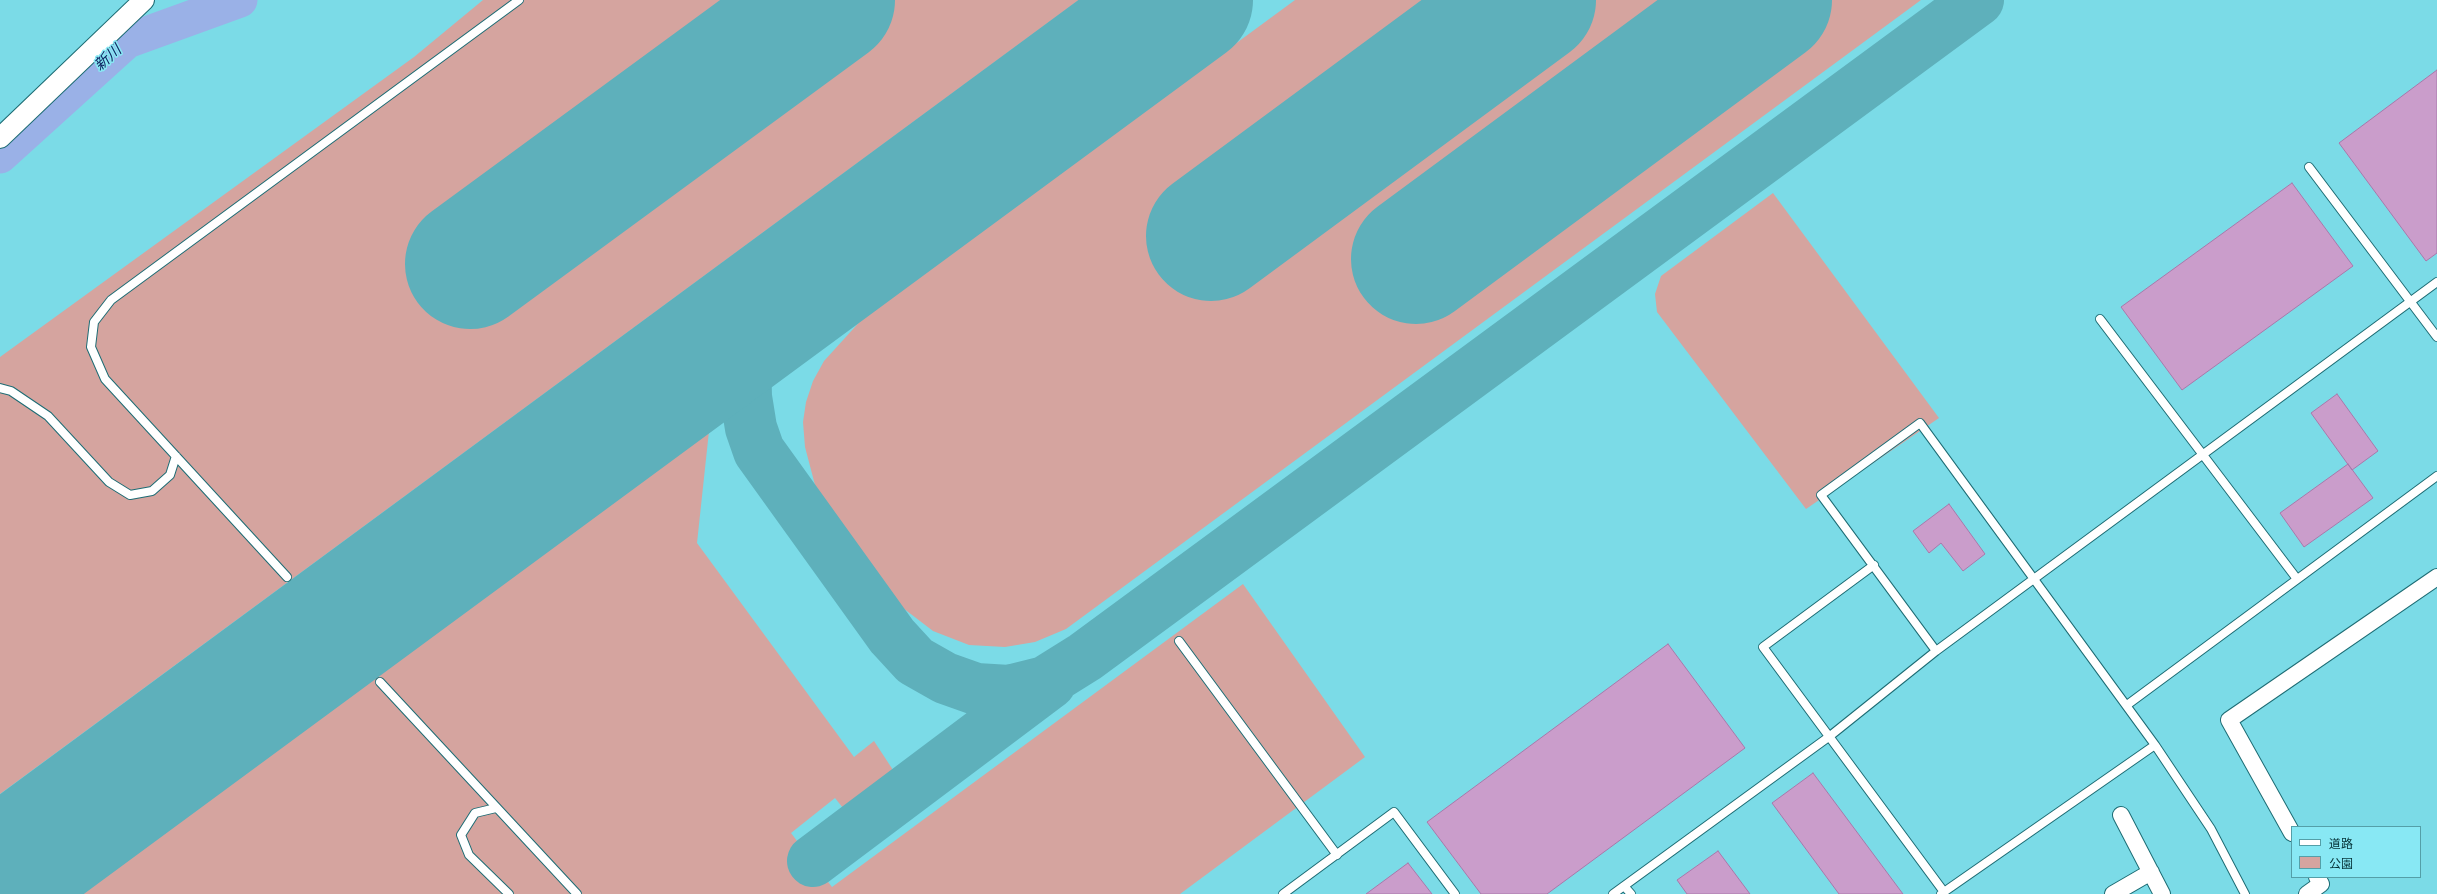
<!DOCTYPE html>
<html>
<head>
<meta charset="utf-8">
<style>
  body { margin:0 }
  #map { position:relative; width:2437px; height:894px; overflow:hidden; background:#7bdbe7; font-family:"PT Sans","Noto Sans JP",sans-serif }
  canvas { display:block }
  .legend { position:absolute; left:2291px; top:826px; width:130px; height:52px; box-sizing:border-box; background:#88e8f4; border:1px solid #549fa8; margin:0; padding:5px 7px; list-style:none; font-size:12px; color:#053237 }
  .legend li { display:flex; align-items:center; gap:8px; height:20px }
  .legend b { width:20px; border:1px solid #549fa8 }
</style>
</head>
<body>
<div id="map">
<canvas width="2437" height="894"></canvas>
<ul class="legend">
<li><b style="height:5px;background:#fff"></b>道路</li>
<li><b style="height:11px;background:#d5a49f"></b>公園</li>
</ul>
</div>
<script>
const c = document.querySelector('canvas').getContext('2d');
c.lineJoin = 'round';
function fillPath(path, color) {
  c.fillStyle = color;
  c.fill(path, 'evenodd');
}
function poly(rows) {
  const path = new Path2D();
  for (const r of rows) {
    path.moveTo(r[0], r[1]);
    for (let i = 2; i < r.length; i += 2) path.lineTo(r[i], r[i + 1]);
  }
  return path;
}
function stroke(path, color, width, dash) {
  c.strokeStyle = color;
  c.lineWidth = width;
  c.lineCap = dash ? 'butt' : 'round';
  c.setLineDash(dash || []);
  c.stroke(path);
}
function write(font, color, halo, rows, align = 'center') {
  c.font = font + ' "PT Sans","Noto Sans JP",sans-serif';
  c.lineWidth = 3;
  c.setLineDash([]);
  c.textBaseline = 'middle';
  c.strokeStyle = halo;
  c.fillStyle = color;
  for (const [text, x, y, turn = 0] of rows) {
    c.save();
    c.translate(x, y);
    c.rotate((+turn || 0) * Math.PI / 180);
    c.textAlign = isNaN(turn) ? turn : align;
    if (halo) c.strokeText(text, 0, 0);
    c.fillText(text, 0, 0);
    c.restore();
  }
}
const green = poly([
  [483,0,1079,0,0,794,0,357,414,57],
  [1295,0,1921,0,1066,629,1035,642,1005,647,969,645,933,631,903,608,830,508,815,485,805,447,803,422,806,402,813,381,824,361,864,317],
  [1773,193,1939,418,1806,509,1657,312,1655,294,1661,276],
  [709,431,697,543,854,757,874,741,893,770,843,808,835,798,791,833,832,887,1243,584,1365,757,1180,894,81,894]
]);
const river = poly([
  [0,156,127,41,240,0]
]);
const taxiway = poly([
  [756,318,745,355,746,397,751,428,759,451,892,636,915,661,945,678,976,689,1009,691,1045,682,1085,657,1978,0],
  [813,861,1050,683]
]);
const runway = poly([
  [1211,236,1531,0],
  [1416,259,1767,0],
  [470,264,830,0],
  [0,875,1188,0]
]);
const building = poly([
  [2437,70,2437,253,2426,261,2339,143,2437,70],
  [2292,183,2353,266,2182,390,2121,307,2292,183],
  [2337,394,2378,451,2352,470,2311,413,2337,394],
  [2348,464,2373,498,2304,547,2280,513,2348,464],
  [1949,504,1985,554,1963,571,1941,543,1929,553,1913,531,1949,504],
  [1668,644,1745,748,1547,894,1481,894,1427,822,1668,644],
  [1813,773,1903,894,1839,894,1772,803,1813,773],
  [1718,851,1750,894,1687,894,1677,880,1718,851],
  [1408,863,1432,894,1366,894,1408,863]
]);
const service = poly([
  [2309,167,2437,337],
  [2100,319,2297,579],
  [0,388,11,391,48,416,109,482,130,495,152,491,170,475,176,456],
  [1874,565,1763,647,1944,892],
  [287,577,105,379,91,347,94,322,111,300,519,0],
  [1179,641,1337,855],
  [1936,651,1821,495,1920,423,2155,745,2211,829,2245,894],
  [380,682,577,894],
  [2127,705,2437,476],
  [496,808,475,813,461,835,469,855,509,894],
  [1624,886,1631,894],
  [1283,894,1394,812,1455,894],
  [1613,894,1830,736,1936,651,2437,282],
  [1941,894,2155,745]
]);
const minor = poly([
  [2121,815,2162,894],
  [2292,833,2229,720,2437,577],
  [2113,894,2151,872],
  [2307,894,2321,884,2317,877]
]);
const tertiary = poly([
  [0,138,144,0]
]);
const waterNames = [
  ["新川",108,58,-42]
];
fillPath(green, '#d5a49f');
stroke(river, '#9ab1e7', 35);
stroke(taxiway, '#5eb0bb', 52);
stroke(runway, '#5eb0bb', 130);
fillPath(building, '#ca9dcb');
stroke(building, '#a978aa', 1);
stroke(service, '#1d6c74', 10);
stroke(minor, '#1d6c74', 18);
stroke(tertiary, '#1d6c74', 22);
stroke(service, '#fff', 8);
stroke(minor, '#fff', 16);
stroke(tertiary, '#fff', 20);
write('italic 15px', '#112562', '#88e8f4', waterNames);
</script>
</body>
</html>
